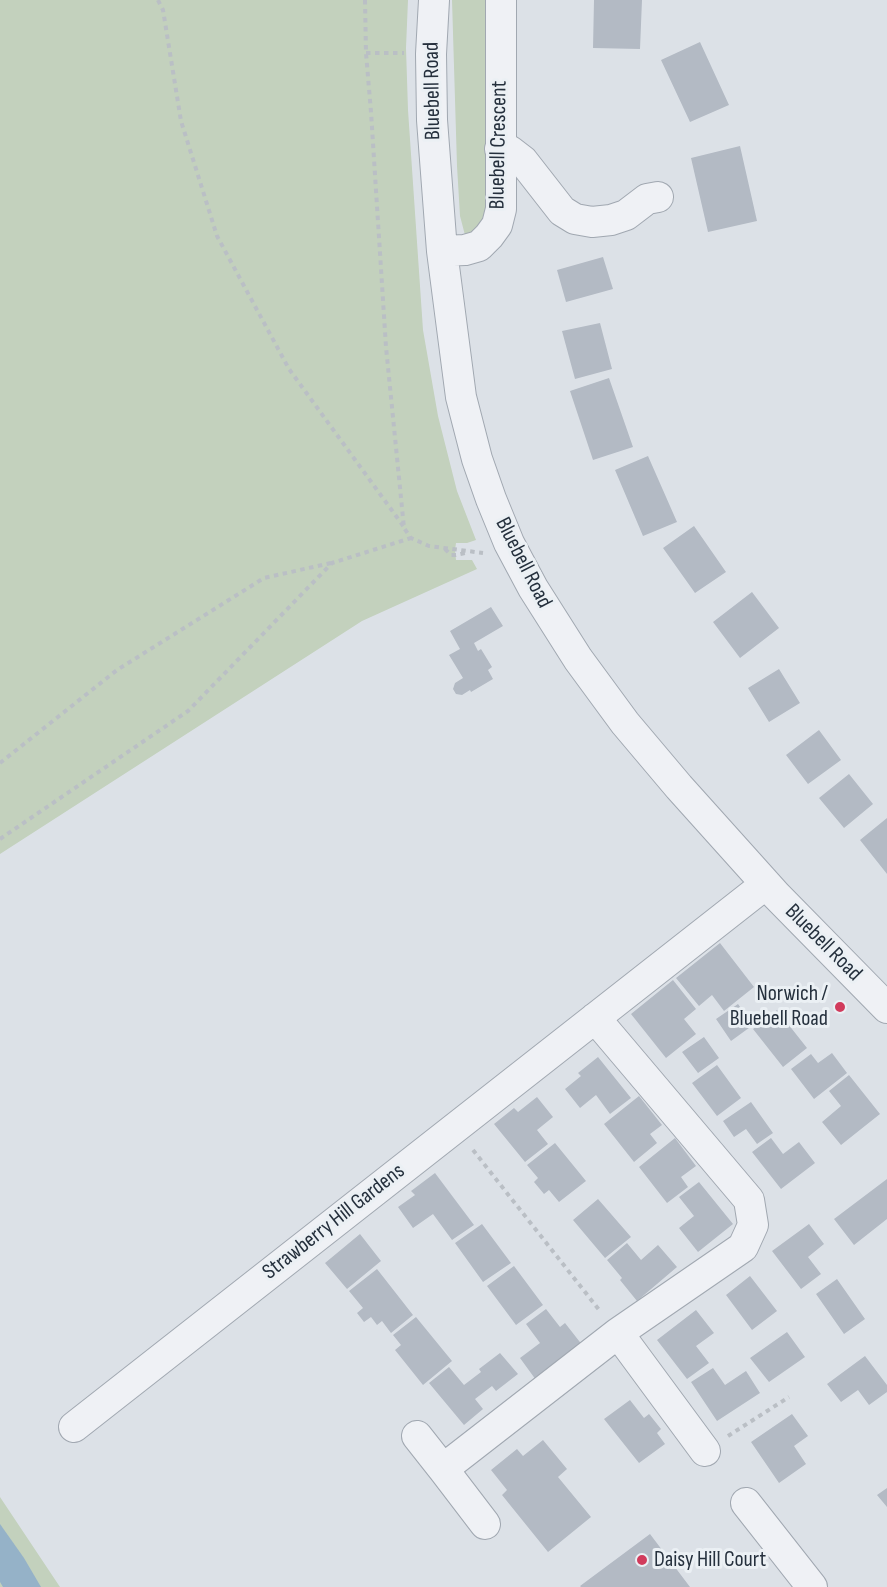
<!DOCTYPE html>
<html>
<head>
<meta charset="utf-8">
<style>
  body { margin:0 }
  canvas { display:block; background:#dce1e7 }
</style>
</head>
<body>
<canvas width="887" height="1587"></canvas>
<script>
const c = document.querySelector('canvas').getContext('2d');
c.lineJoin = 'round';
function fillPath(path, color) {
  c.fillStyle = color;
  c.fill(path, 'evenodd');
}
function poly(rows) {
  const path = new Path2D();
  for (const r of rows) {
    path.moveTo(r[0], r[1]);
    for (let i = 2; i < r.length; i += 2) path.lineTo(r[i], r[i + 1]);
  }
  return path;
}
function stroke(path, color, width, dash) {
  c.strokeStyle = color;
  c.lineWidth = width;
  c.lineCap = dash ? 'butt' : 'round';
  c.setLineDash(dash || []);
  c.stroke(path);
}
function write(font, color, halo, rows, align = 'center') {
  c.font = font + ' "Sofia Sans Condensed",sans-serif';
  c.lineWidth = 6;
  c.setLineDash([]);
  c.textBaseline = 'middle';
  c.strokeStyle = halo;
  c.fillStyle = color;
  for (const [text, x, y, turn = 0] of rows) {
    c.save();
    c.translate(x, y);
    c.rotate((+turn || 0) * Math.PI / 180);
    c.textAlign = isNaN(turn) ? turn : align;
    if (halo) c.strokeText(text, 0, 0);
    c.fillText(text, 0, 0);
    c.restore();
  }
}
const green = poly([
  [0,0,408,0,406,48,408,110,423,330,438,416,457,491,476,540,467,543,456,543,455,550,456,560,472,560,477,569,362,621,0,854],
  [452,0,492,0,490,213,466,239,460,216,457,166],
  [0,1497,60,1587,0,1587]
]);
const water = poly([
  [0,1524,24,1558,41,1587,3,1587,0,1582]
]);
const building = poly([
  [594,0,642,0,640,49,593,48],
  [700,42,729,105,690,122,661,60],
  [740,146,757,221,708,232,691,158],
  [603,257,613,289,566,302,557,270],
  [600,323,612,369,575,379,562,331],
  [609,378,633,447,593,460,570,391],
  [648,456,677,522,643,536,615,470],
  [694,526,726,572,695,593,663,548],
  [752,592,779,628,740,658,713,622],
  [491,607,503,626,474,643,478,651,481,649,492,667,488,670,493,679,471,692,470,690,462,695,456,694,453,689,455,683,463,678,449,655,460,649,450,631],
  [779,669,800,703,769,722,748,688],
  [819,730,841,760,808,784,786,755],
  [849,774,873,804,844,828,819,798],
  [887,818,887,874,860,840],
  [720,943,754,987,724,1011,712,995,699,1006,676,978],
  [673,980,696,1009,684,1019,696,1034,666,1058,631,1014],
  [738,1004,753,1025,731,1041,716,1019],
  [777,1010,807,1048,783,1067,753,1029],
  [704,1037,719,1058,698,1073,682,1052],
  [832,1053,847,1073,814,1099,791,1069,811,1054,818,1063],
  [598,1057,631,1098,610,1114,596,1095,580,1108,565,1089,581,1076,578,1073],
  [717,1065,741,1098,717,1116,692,1083],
  [849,1075,880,1114,841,1145,822,1122,841,1106,829,1091],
  [639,1096,662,1125,650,1134,657,1143,634,1162,604,1124],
  [537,1097,553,1117,537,1130,548,1144,525,1162,494,1124,514,1108,518,1112],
  [751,1102,773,1133,757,1144,746,1129,734,1137,723,1121],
  [675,1138,696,1166,681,1177,688,1187,667,1203,639,1167],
  [771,1138,783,1154,799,1142,815,1163,781,1189,752,1152],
  [555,1143,586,1181,559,1202,549,1190,544,1194,534,1182,538,1178,527,1165],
  [435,1173,474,1225,452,1240,433,1214,413,1228,398,1207,415,1195,411,1191],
  [887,1179,887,1219,854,1245,834,1219],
  [699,1182,733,1224,698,1252,679,1228,694,1216,679,1197],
  [598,1199,631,1237,605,1258,573,1220],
  [482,1224,511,1263,483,1282,455,1243],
  [809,1224,824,1244,808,1257,821,1274,801,1289,772,1251],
  [360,1234,381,1261,347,1289,325,1263],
  [627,1243,641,1260,658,1245,677,1267,637,1301,620,1280,622,1278,607,1260],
  [514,1266,543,1305,516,1325,487,1286],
  [377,1269,413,1315,391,1333,382,1321,377,1325,371,1317,364,1322,357,1313,363,1308,349,1291],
  [750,1276,777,1311,752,1330,726,1295],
  [837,1279,865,1319,844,1334,816,1294],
  [546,1309,560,1327,565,1323,583,1346,536,1380,520,1358,540,1343,526,1324],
  [696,1310,714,1333,696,1346,709,1363,687,1379,657,1340],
  [416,1317,452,1361,423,1385,395,1350,401,1345,393,1335],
  [787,1332,805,1357,769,1382,750,1358],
  [500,1353,518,1374,496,1391,492,1386,475,1399,483,1409,464,1425,429,1383,449,1367,464,1385,481,1372,479,1369],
  [865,1356,887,1385,887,1392,869,1405,858,1390,841,1402,827,1384],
  [713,1368,725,1385,746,1371,760,1393,717,1421,691,1382],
  [630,1400,644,1418,649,1414,661,1429,657,1433,665,1444,639,1463,604,1419],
  [792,1414,808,1436,794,1446,806,1464,779,1483,751,1442],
  [543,1440,567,1469,558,1477,591,1517,548,1552,502,1495,507,1490,491,1470,517,1449,523,1456],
  [887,1488,887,1507,877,1495],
  [650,1534,690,1587,581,1587,580,1586]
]);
const path = poly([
  [158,0,163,10,181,121,217,236,289,369,404,527],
  [365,0,366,53,371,112,386,347,404,528,411,538,429,546,483,553],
  [366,53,404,53],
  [445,549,451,555,456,555,465,553],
  [0,763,117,670,264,578,331,563],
  [0,839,188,711,332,563,411,538],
  [473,1150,600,1311],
  [728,1436,789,1397]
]);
const minor = poly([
  [434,0,431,54,432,120,442,251,452,328,461,397,477,459,491,499,509,543,533,588,578,659,625,723,679,787,776,895,887,1008],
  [500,149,510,151,523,161,562,211,575,219,592,222,611,220,626,215,647,199,658,197],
  [442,251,465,250,479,246,489,236,497,225,501,209,501,0],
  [618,1333,705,1451],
  [74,1427,766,884],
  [417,1436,443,1469,618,1333,743,1247,753,1225,749,1200,595,1018],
  [443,1469,485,1524],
  [746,1503,812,1587]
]);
const markers = [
  [840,1007,6,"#d13b5c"],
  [642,1560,6,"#d13b5c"]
];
const streetNames = [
  ["Bluebell Road",433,91,-91],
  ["Bluebell Crescent",499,145,-89],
  ["Bluebell Road",523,563,63],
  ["Bluebell Road",823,943,45],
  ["Strawberry Hill Gardens",334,1222,-38]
];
const poiNames = [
  ["Norwich /",828,994],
  ["Bluebell Road",828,1019],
  ["Daisy Hill Court",654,1560,"left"]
];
fillPath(green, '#c3d1bd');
fillPath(water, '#95b2c8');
fillPath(building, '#b3bac4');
stroke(minor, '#a1a8b1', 32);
stroke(path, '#babfc5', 4, [4.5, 4.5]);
stroke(minor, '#eff1f5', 30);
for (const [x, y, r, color] of markers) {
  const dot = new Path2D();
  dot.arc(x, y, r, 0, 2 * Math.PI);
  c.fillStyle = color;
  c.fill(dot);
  stroke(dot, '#ebf0f4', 2);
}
write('22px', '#25303d', '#ebf0f4', streetNames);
write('22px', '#25303d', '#ebf0f4', poiNames, 'right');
</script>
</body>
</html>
